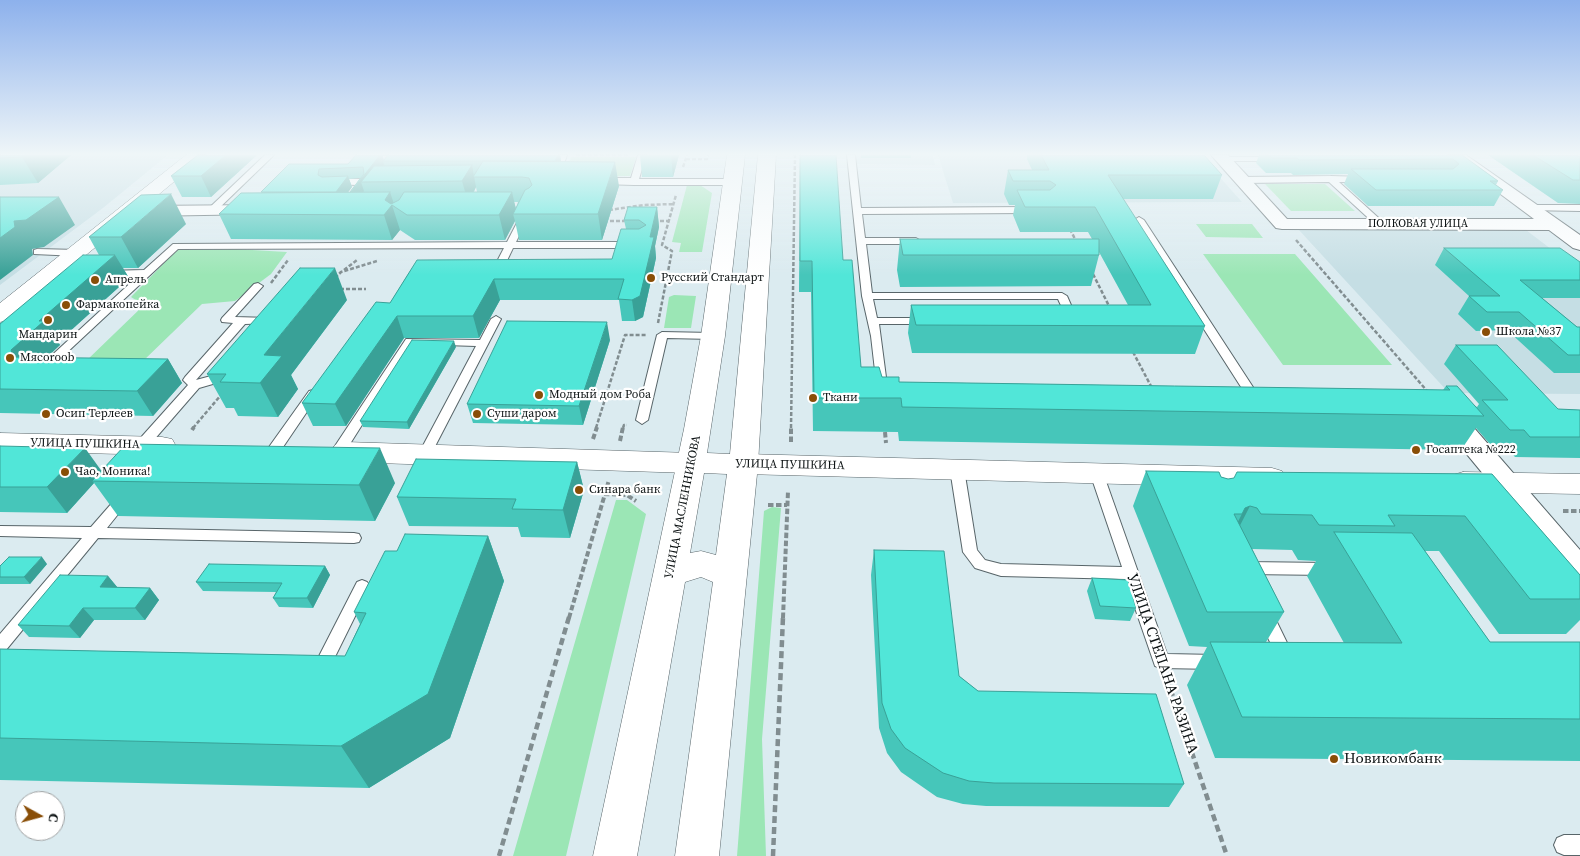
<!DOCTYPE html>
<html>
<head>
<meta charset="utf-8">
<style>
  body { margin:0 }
  #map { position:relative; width:1580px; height:856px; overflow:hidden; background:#dbebf0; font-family:"Source Serif 4",serif }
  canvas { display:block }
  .north { position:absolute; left:15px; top:791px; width:50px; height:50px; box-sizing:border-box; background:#fff; border:1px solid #9ea0a1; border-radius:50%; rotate:97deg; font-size:14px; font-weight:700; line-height:20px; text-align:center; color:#0c1213 }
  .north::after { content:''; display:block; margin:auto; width:18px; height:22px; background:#894e07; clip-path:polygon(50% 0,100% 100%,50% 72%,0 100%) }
</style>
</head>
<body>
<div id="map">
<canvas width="1580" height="856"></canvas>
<div class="north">С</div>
</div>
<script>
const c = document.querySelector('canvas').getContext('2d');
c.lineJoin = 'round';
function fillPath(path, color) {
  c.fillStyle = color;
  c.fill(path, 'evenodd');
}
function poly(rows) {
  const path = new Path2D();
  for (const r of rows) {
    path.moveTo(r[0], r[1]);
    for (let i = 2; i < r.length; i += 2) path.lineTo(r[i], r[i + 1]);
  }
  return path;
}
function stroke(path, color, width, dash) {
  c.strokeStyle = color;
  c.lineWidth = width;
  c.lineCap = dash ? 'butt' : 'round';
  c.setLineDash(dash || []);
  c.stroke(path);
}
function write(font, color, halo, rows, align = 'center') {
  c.font = font + ' "Source Serif 4",serif';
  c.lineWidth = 4.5;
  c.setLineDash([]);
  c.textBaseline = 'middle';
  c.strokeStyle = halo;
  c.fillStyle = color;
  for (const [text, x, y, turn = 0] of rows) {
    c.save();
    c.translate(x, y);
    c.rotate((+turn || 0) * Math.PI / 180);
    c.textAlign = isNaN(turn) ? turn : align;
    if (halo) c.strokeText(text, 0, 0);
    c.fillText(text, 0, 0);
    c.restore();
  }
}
const built = poly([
  [0,155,168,155,103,208,0,285],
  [852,155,933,155,935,165,853,164],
  [938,155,1200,155,1242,202,953,203],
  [1298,229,1526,230,1580,271,1580,394,1449,393]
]);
const green = poly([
  [571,157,636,157,630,176,563,177],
  [1265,184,1325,184,1355,211,1291,211],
  [687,185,700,185,712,193,702,252,679,252,681,243,672,242],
  [1196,224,1252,224,1263,238,1206,237],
  [235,249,287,252,271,274,235,301,202,304,142,362,85,362,144,305,131,297,177,250],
  [1203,254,1295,254,1392,365,1283,365],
  [674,295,696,296,691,328,664,328,669,297],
  [616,500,627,500,646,514,566,856,513,856],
  [772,507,781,508,762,739,766,856,737,856,764,511]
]);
const pathFar2 = poly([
  [576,155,628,155],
  [686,159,707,159,708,155],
  [683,167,687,155],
  [609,210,644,205,673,204],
  [604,221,628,221],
  [654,221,669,221],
  [1070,229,1076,241],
  [1296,240,1428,392],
  [344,270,357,260],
  [1093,274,1110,308],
  [335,278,341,272,377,261],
  [271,283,288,260],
  [340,289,366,289],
  [658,323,672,251,662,245,676,195],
  [1133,352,1152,388],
  [193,428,221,395],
  [596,428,625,335,647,335],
  [623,428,624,425,627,425],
  [791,428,795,155]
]);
const pathFar1 = poly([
  [192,430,194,427],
  [885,432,886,443],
  [593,439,597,427],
  [620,441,623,427],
  [791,442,791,427],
  [604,494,627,495,636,501],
  [768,505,787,505],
  [1563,511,1580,511],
  [569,618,609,480],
  [783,618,788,491]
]);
const path = poly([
  [1167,679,1227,856],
  [499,856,569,617],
  [773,856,783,617]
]);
const service = poly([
  [265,155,274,155,214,213,208,213,208,209,265,155],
  [559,155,567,155,565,161,543,161,539,159,543,157,559,157,559,155],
  [638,155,646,155,639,179,733,179,737,182,733,185,634,185,601,184,597,181,601,178,631,178,638,155],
  [847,155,855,155,861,208,1030,207,1034,210,1030,213,862,214,865,238,916,238,921,241,916,244,866,244,872,293,1062,293,1067,296,1078,321,1077,323,1069,323,1058,299,873,299,877,318,925,318,930,321,925,324,879,324,887,385,885,388,877,388,871,336,862,296,847,155],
  [1220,157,1273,157,1277,159,1273,161,1223,161,1219,159,1220,157],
  [1331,176,1366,177,1367,179,1363,182,1339,182,1383,222,1383,226,1377,226,1329,182,1242,183,1238,180,1242,177,1331,176],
  [334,179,363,179,367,182,359,193,356,194,352,191,357,185,331,184,331,180,334,179],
  [1529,205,1580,205,1580,211,1526,210,1526,206,1529,205],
  [524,214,528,217,516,242,632,242,637,245,632,248,513,248,502,271,497,274,492,271,504,248,178,249,47,371,43,372,37,369,138,276,109,276,104,273,105,271,144,270,173,244,507,242,520,217,524,214],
  [1139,217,1144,220,1262,401,1260,404,1256,405,1250,401,1134,220,1139,217],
  [37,249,78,250,83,253,78,256,34,254,34,250,37,249],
  [258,283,263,286,235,317,270,318,274,319,275,321,274,323,245,324,196,380,226,372,230,373,232,376,230,379,199,388,146,449,136,449,135,446,136,443,188,385,183,380,185,377,233,323,222,322,221,320,222,318,254,284,258,283],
  [496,316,501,319,429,458,424,459,419,458,418,455,476,346,413,344,343,455,333,455,332,452,333,449,406,339,480,340,491,319,496,316],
  [662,332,713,333,718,336,713,339,667,338,648,420,642,424,636,420,657,335,662,332],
  [313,390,319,394,279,453,269,453,268,450,269,447,309,391,313,390],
  [957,464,962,466,964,469,977,550,985,560,1001,564,1122,567,1090,473,1092,470,1097,468,1102,470,1167,654,1216,655,1222,657,1224,662,1222,667,1216,669,1161,668,1155,666,1125,579,1001,576,975,568,963,552,950,469,952,466,957,464],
  [124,493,129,495,131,498,107,528,354,533,359,534,361,538,359,542,354,543,98,538,6,650,0,652,0,634,82,538,0,536,0,526,91,527,119,495,124,493],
  [1247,562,1327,563,1332,565,1334,569,1332,573,1327,575,1247,574,1242,572,1240,568,1242,564,1247,562],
  [362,580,367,582,370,586,327,673,321,675,313,673,311,668,313,663,316,662,357,582,362,580],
  [1266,611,1272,612,1292,653,1294,658,1292,663,1286,665,1280,663,1258,617,1260,612,1266,611],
  [1564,835,1580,835,1580,855,1564,855,1557,852,1554,845,1557,838,1564,835]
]);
const minor = poly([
  [1211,155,1228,155,1287,219,1534,219,1448,155,1466,155,1580,235,1580,250,1573,248,1549,230,1282,229,1276,228,1211,155],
  [257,205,263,206,266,210,263,214,145,216,139,215,136,211,139,207,145,206,257,205],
  [1446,404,1455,406,1580,550,1580,582,1569,578,1437,418,1434,412,1437,406,1446,404]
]);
const tertiary = poly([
  [0,433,162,437,172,439,176,446,172,453,162,455,0,451,0,433],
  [345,442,691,453,701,456,705,463,701,470,691,473,345,462,335,459,331,452,335,445,345,442],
  [744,454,1272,468,1282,471,1287,478,1282,485,1272,488,744,474,734,471,730,464,734,457,744,454],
  [1463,472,1580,474,1580,494,1463,492,1453,489,1448,482,1453,475,1463,472]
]);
const secondary = poly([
  [186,155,206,155,8,320,0,322,0,303,186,155]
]);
const primary = poly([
  [727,155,745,155,725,336,707,453,730,454,758,155,776,155,758,464,719,856,675,856,713,582,701,577,685,582,637,856,593,856,684,429,701,336,727,155],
  [704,473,727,474,716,555,701,551,690,553,704,473]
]);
const wall = poly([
  [0,155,71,155,38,183,0,185],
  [198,155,257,155,211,197,182,197,171,176],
  [356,155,560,155,561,161,619,186,602,240,519,240,515,221,505,240,415,240,400,230,392,240,231,239,219,214,261,193,289,164,348,164],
  [383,156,387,156,384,160],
  [360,178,350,192,348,192,352,187,349,179],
  [476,187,477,192,474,192],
  [514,202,518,202,516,208],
  [640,155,679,155,673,177,642,177],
  [800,155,843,260,861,367,882,377,899,382,1443,390,1446,386,1477,407,1479,404,1444,364,1456,345,1558,409,1580,410,1580,458,1515,457,1509,450,1495,450,1476,428,1461,450,899,441,898,432,813,431,811,292,799,292],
  [861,155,911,155,911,158,861,158],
  [1027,155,1204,155,1222,175,1213,199,1123,199,1205,326,1195,354,912,353,908,333,911,305,1128,305,1099,252,1099,255,1091,286,900,287,897,270,900,239,1092,239,1088,232,1020,232,1013,215,1015,205,1009,205,1004,194,1008,170,1032,170,1027,159],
  [1248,155,1462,155,1498,181,1496,185,1503,190,1494,206,1368,206,1344,184,1348,174,1293,175,1291,173,1266,173,1256,163,1259,155],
  [1488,155,1575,155,1578,156,1580,156,1580,204,1558,203],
  [657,207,659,227,655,246,656,258,643,317,635,321,622,321,619,300,500,300,479,338,404,338,346,426,313,426,302,403,390,303,417,260,612,259,626,229,624,220],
  [186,224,138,268,123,268,129,278,58,342,60,345,46,358,168,359,182,383,153,416,0,413,0,324,99,255,89,237],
  [1444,248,1580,262,1580,298,1542,298,1577,327,1580,327,1580,373,1554,373,1507,330,1476,331,1458,314,1469,296,1435,265],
  [347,300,291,375,298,389,278,417,238,416,234,408,226,408,207,374],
  [610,340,583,425,473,423,467,404],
  [456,347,409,429,363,427,360,421],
  [0,446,102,471,395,483,375,521,118,516,94,483,67,513,0,512],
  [577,462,584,490,570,538,521,537,518,527,409,526,397,497],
  [1146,471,1221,477,1228,479,1492,474,1580,575,1580,620,1566,634,1499,634,1439,551,1425,551,1490,642,1580,642,1580,761,1215,758,1187,685,1207,647,1189,646,1133,506],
  [1252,549,1292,550,1298,560,1316,561,1307,576,1344,643,1266,642,1284,612],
  [488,536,504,581,450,738,369,788,0,780,0,649,345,656,360,624,354,612,397,551],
  [874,550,959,676,978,691,1184,784,1169,807,986,806,963,804,937,797,901,772,887,753,879,728,871,575],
  [47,564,30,584,0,584,0,566],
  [325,566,330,575,313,608,279,607,273,598,276,592,203,591,196,582],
  [108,576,117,587,150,588,159,600,145,620,94,620,80,638,29,637,18,625],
  [1092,578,1136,608,1130,621,1095,619,1087,591]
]);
const shadedWall = poly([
  [24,155,71,155,38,183,22,157],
  [226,155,257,155,211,197,201,176],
  [380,155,382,155,384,161,383,161,384,165,371,182,361,182,364,191,355,203,351,192],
  [558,155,560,155,562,167,555,161],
  [671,155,679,155,673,177],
  [615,162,619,186,602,240,598,214],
  [472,165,476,187,468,202,462,181],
  [348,176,352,187,340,203,336,192],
  [390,192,395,207,392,205,400,230,392,240,384,215,385,200],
  [512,192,517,214,513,214,515,221,505,240,499,215],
  [171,194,186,224,138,268,121,237],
  [59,197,75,225,44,247,32,249,33,255,0,280,0,238,14,221],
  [657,207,659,227,655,246,656,258,643,317,635,321,632,300,650,237],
  [115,255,129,278,58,342,60,345,29,374,7,357,11,350,39,321],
  [335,268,347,300,291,375,298,389,278,417,260,383,264,355],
  [494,279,500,300,479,338,473,316],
  [397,316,404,338,346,426,335,404],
  [607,322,610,340,583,425,579,406],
  [454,341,456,347,409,429,407,422],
  [168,359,182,383,153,416,137,391],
  [85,448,103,473,92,481,94,483,67,513,47,487],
  [380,448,395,483,375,521,359,485],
  [577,462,584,490,570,538,563,510],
  [1250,506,1232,541,1227,543,1245,508],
  [488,536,504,581,450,738,369,788,341,746],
  [42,557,47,564,30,584,24,577],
  [325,566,330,575,313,608,307,598],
  [108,576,118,588,100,587],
  [150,588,159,600,145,620,135,608],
  [83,608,94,620,80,638,69,626]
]);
const building = poly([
  [0,155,24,155,22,157,0,158,0,155],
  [198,155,226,155,201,176,171,176,198,155],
  [356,155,380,155,351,192,350,192,364,174,363,167,319,169,318,175,322,177,348,176,336,192,261,192,289,164,348,164,356,155],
  [388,155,558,155,555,161,383,161,388,155],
  [800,155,836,155,843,260,852,260,861,367,879,367,882,377,899,377,899,382,1450,390,1446,386,1457,386,1484,416,902,407,901,398,814,398,812,261,800,261,800,155],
  [1041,155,1204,155,1222,175,1108,175,1205,326,916,325,911,305,1151,305,1095,207,1025,207,1017,190,1050,190,1056,185,1050,181,1013,181,1008,170,1049,170,1041,155],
  [1269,155,1462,155,1498,181,1490,181,1503,190,1376,190,1351,169,1453,169,1459,164,1453,159,1299,160,1297,158,1272,158,1269,155],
  [1533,155,1575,155,1578,156,1580,156,1580,180,1573,180,1533,155],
  [483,161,615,162,598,214,513,214,525,190,529,188,532,185,529,178,522,177,473,177,483,161],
  [472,165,462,181,361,182,374,166,472,165],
  [390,192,385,200,391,204,399,200,404,192,512,192,499,215,407,215,392,205,384,215,219,214,241,193,390,192],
  [171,194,121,237,89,237,141,195,171,194],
  [0,197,59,197,26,220,14,221,15,227,0,238,0,197],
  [628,207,657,207,650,237,654,237,640,296,632,300,618,299,624,279,494,279,473,316,397,316,335,404,302,403,376,302,390,303,417,260,612,259,621,229,639,229,646,225,639,220,624,220,628,207],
  [900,239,1099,239,1099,255,903,255,900,239],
  [1444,248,1560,248,1580,262,1580,280,1520,280,1577,327,1580,327,1580,355,1568,355,1519,312,1487,312,1469,296,1500,296,1444,248],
  [83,255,115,255,39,321,44,321,11,350,12,353,7,357,168,359,137,391,0,389,0,324,83,255],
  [300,268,335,268,264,355,282,356,260,383,220,382,226,374,207,374,300,268],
  [507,321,607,322,579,406,467,404,507,321],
  [412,340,454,341,407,422,360,421,412,340],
  [1456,345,1497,345,1558,409,1580,410,1580,437,1530,437,1524,430,1510,430,1482,400,1508,400,1456,345],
  [126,444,380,448,359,485,92,481,126,444],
  [0,446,85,448,47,487,0,487,0,446],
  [416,459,577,462,563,510,512,509,516,499,397,497,416,459],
  [1146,471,1219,472,1221,477,1228,479,1234,478,1237,472,1492,474,1580,575,1580,599,1530,599,1465,516,1388,515,1395,526,1319,525,1312,515,1261,514,1257,508,1250,506,1245,508,1242,514,1234,514,1284,612,1207,612,1146,471],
  [1334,532,1412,533,1490,642,1580,642,1580,719,1242,717,1210,642,1402,643,1334,532],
  [405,534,488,536,428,694,341,746,0,738,0,649,345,656,366,613,354,612,385,551,397,551,405,534],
  [874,550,944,551,959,676,978,691,1156,694,1184,784,994,783,969,781,943,773,905,748,891,729,882,703,874,550],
  [9,557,42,557,24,577,0,577,0,566,9,557],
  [209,564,325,566,307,598,273,598,282,583,196,582,209,564],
  [60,575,108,576,100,587,150,588,135,608,83,608,69,626,18,625,60,575],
  [1092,578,1128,580,1136,608,1100,606,1092,578]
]);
const markers = [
  [651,278,5,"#894e07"],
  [95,280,5,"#894e07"],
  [66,305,5,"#894e07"],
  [48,320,5,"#894e07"],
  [1486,332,5,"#894e07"],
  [10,358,5,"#894e07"],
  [539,395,5,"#894e07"],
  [813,398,5,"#894e07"],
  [46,414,5,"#894e07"],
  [477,414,5,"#894e07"],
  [1416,450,5,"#894e07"],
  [65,472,5,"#894e07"],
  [579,490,5,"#894e07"],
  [1334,759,5,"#894e07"]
];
const farStreetnames = [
  ["ПОЛКОВАЯ УЛИЦА",1418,224]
];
const poiNames = [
  ["Русский Стандарт",661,278],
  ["Апрель",105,280],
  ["Фармакопейка",76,305],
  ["Школа №37",1496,332],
  ["Мандарин",48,335,"center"],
  ["Мясоroob",20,358],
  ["Модный дом Роба",549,395],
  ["Ткани",823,398],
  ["Осип Терлеев",56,414],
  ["Суши даром",487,414],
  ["Госаптека №222",1426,450],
  ["Чао, Моника!",75,472],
  ["Синара банк",589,490]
];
const streetNames = [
  ["УЛИЦА ПУШКИНА",85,444,1],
  ["УЛИЦА ПУШКИНА",790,465,1],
  ["УЛИЦА МАСЛЕННИКОВА",683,507,-79]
];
const nearStreetnames = [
  ["УЛИЦА СТЕПАНА РАЗИНА",1162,664,71]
];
const nearPoinames = [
  ["Новикомбанк",1344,759]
];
fillPath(built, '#c5dee4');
fillPath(green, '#9be6b5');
stroke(service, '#586569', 2);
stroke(minor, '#586569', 2);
stroke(tertiary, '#586569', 1);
stroke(secondary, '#586569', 1);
stroke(primary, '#586569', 1);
stroke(pathFar2, '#818d90', 2.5, [4, 2]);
stroke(pathFar1, '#818d90', 4, [5.5, 2.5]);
stroke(path, '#818d90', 4.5, [7, 4]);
fillPath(service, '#fff');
fillPath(minor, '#fff');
fillPath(tertiary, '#fff');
fillPath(secondary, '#fff');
fillPath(primary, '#fff');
fillPath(wall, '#46c6ba');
fillPath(shadedWall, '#39a197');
fillPath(building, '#51e6d8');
stroke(building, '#39a197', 1);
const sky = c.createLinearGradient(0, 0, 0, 275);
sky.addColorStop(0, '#8db1ec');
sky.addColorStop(0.56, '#eff6f8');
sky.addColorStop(1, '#eff6f800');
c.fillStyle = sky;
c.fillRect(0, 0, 1580, 275);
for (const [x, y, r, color] of markers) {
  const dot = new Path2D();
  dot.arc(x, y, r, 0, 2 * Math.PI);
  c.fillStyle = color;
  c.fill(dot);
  stroke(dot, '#fff', 2);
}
write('11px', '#0c1213', '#fff', farStreetnames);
write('12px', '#0c1213', '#fff', poiNames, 'left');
write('12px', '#0c1213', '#fff', streetNames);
write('15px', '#0c1213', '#fff', nearStreetnames);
write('15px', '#0c1213', '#fff', nearPoinames, 'left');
</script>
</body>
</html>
